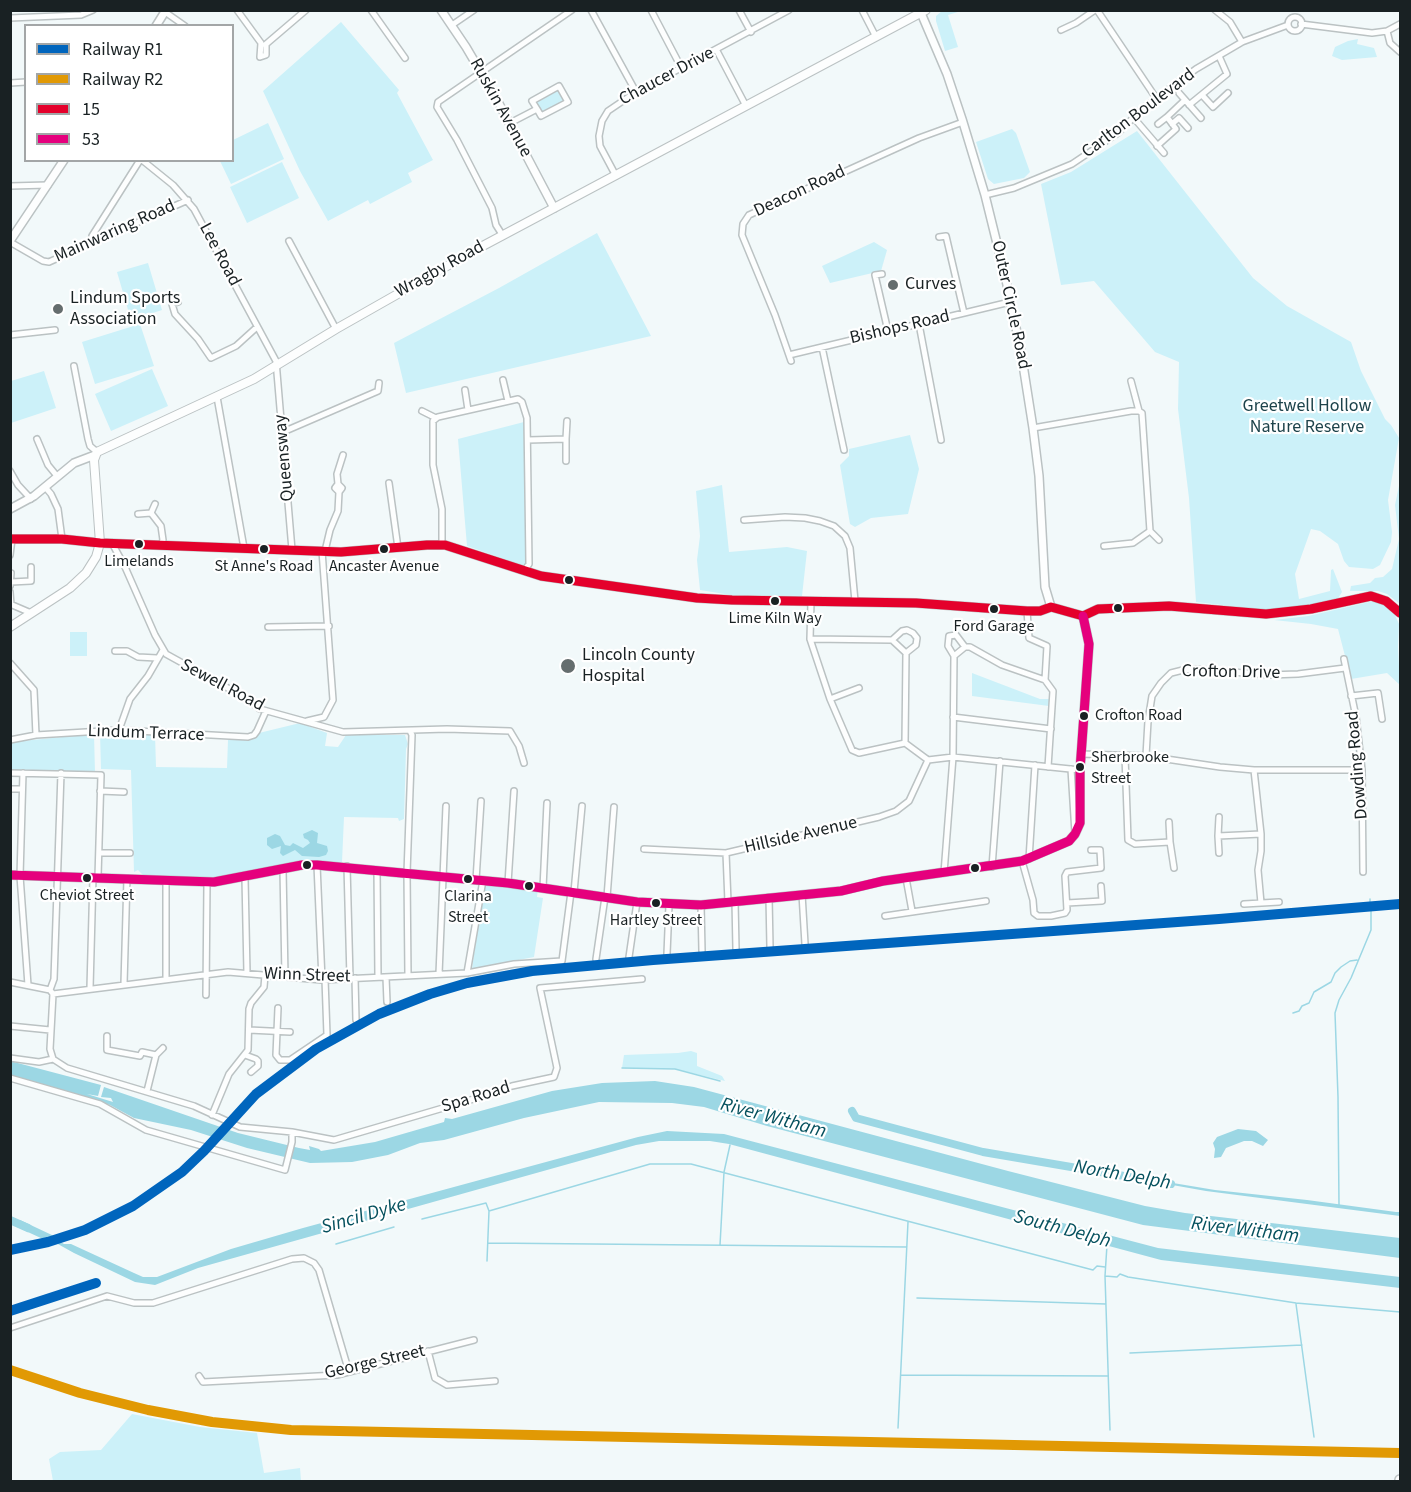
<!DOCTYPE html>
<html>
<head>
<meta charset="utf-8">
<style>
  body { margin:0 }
  #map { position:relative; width:1411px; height:1492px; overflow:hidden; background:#f2f9fa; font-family:"Source Sans 3",sans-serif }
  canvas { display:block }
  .frame { position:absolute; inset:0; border:12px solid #192123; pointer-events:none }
  .legend { position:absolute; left:24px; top:24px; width:210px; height:138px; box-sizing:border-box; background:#fff; border:2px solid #a3a6a7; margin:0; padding:8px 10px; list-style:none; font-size:18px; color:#192123 }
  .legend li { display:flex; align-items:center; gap:12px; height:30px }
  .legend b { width:30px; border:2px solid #a3a6a7 }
</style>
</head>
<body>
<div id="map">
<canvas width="1411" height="1492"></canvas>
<div class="frame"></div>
<ul class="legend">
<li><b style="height:8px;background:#0065bd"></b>Railway R1</li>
<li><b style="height:8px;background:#e19904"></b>Railway R2</li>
<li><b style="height:8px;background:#e4002b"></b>15</li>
<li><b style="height:8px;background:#e5007d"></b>53</li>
</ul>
</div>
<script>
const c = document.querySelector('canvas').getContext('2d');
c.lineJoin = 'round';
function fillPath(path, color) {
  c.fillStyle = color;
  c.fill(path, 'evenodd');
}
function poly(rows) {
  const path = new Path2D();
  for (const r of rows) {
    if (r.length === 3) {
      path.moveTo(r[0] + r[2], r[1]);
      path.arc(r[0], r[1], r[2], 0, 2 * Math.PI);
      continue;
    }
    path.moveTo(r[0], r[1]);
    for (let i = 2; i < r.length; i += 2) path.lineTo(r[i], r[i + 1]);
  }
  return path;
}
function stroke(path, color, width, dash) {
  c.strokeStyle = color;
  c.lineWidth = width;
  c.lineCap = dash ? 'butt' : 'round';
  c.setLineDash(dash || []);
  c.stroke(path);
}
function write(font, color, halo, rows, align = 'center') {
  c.font = font + ' "Source Sans 3",sans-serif';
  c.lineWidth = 4.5;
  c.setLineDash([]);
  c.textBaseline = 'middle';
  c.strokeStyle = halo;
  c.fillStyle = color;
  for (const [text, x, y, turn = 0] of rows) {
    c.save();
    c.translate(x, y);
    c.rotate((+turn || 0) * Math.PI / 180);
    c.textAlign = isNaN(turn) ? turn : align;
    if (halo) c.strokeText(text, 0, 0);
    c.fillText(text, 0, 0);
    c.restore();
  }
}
const green = poly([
  [942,11,961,11,948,15,958,47,945,51,936,21,936,16],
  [341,22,399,90,397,93,433,160,408,173,412,182,370,204,368,200,328,221,300,171,263,91],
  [1358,39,1357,44,1374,48,1377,57,1342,60,1332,56,1335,47,1348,41],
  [559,86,568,102,541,116,532,101],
  [268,123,284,159,231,184,220,161,232,160,233,140],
  [1012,129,1016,133,1030,172,1024,178,994,184,988,179,976,142],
  [1137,131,1253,278,1287,306,1351,342,1361,371,1385,419,1391,425,1399,438,1388,500,1392,532,1391,542,1380,565,1373,569,1349,567,1344,561,1338,544,1320,531,1311,529,1295,574,1299,599,1330,591,1331,570,1333,569,1342,592,1337,600,1274,611,1196,602,1189,498,1178,409,1179,362,1155,352,1094,281,1061,285,1041,184,1071,172],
  [282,162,299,198,247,223,230,187],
  [597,233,651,336,406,393,394,343,499,288],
  [874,242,887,250,881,271,830,283,822,266],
  [148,263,162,310,131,320,117,272],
  [140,324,154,366,95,384,82,342],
  [152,369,168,406,111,431,95,394],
  [44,371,56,408,11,423,11,381],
  [524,422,529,564,522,565,467,546,458,439],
  [910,435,919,469,908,514,871,518,855,527,850,524,840,465,849,456,849,449],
  [1400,481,1400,604,1387,594,1378,591,1350,591,1351,586,1370,583,1375,578,1383,577,1392,569,1399,539,1395,505],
  [722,485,729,552,787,547,807,551,802,596,731,595,700,590,697,560,700,536,696,491],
  [1374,601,1384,604,1393,611,1399,624,1398,647,1400,685,1387,673,1351,679,1338,629,1311,624,1274,620,1308,616],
  [70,632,87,632,87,656,70,656],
  [972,673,1040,699,1049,699,1049,706,972,696],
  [300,723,327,733,325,746,338,747,346,735,405,735,408,744,406,749,404,819,399,821,398,818,344,817,342,862,305,862,210,879,143,875,138,870,134,872,131,770,101,769,100,733,155,734,156,767,227,768,228,740,248,739,259,733],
  [94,734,95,773,11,772,11,742],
  [484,882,538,889,537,897,543,898,534,957,472,969],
  [691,1051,697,1053,697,1066,722,1076,725,1081,675,1069,622,1068,624,1055,678,1053],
  [132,1414,200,1427,257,1433,264,1473,300,1468,301,1481,53,1481,49,1459,60,1452,101,1450]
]);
const water = poly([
  [312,830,318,833,317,843,327,846,328,851,326,855,319,857,302,856,295,850,283,856,280,853,281,846,272,849,267,845,267,838,275,834,280,836,285,845,290,846,293,843,303,848,310,843,308,840,304,838,303,834],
  [10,1061,101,1085,98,1096,87,1094,113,1102,111,1098,101,1097,104,1087,238,1133,299,1148,310,1150,309,1146,319,1149,321,1151,375,1142,444,1122,445,1118,452,1119,552,1091,602,1083,655,1081,694,1087,1008,1171,1145,1206,1185,1213,1400,1238,1400,1258,1143,1225,767,1126,704,1107,672,1103,599,1102,524,1118,444,1140,420,1143,388,1155,352,1162,310,1163,247,1148,191,1130,134,1118,110,1105,11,1076],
  [1238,1129,1256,1131,1268,1140,1263,1146,1252,1141,1244,1141,1226,1148,1221,1157,1214,1158,1215,1149,1213,1143,1217,1137],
  [667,1131,724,1134,1158,1248,1400,1277,1400,1288,1161,1260,729,1144,710,1141,659,1141,636,1145,198,1268,155,1285,135,1282,74,1253,47,1238,43,1239,17,1227,20,1220,54,1236,54,1238,64,1244,71,1244,134,1273,143,1277,157,1277,231,1249,303,1228,638,1137],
  [1161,1181,1215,1190,1307,1200,1396,1212,1400,1212,1400,1216,1206,1191,1161,1183]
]);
const stream = poly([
  [1370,899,1370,905],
  [1293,1013,1299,1011,1302,1006,1309,1003,1314,992,1331,982,1335,973,1341,967,1350,961,1357,960],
  [622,1068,675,1069,720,1081],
  [1339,1205,1338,1097,1335,1013,1339,1000,1351,978,1371,930,1371,911],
  [489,1211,650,1164,691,1164,1093,1270,1097,1266,1105,1267],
  [422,1219,486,1203,489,1211,487,1261],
  [488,1243,907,1247],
  [336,1244,394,1227],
  [720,1245,724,1172,730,1145],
  [1107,1245,1105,1276,1110,1430],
  [1105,1276,1117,1277,1120,1274,1128,1277,1296,1303,1400,1312],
  [917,1298,1106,1304],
  [1296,1304,1314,1437],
  [1130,1353,1302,1345],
  [901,1375,1108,1376],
  [898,1428,908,1222]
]);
const river = poly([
  [852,1111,856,1118,983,1152,1171,1184],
  [10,1220,28,1228]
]);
const street = poly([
  [237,10,261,43,260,57,266,55,266,45],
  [371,10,405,58],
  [591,10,636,92],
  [651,10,682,69],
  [739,10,751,32],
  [862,10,876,37],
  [1097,10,1156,98],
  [1215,10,1230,22,1242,42],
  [165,12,185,26],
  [1295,24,7],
  [10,18,81,15,93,10],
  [1301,24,1372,33,1387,31,1400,24],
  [452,25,474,10],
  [1061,30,1076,23,1095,10],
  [1387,31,1390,43,1400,52],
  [265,45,306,10],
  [717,51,746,106],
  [10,83,26,82],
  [1179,93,1201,118],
  [1202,95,1213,107,1228,93],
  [1189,105,1227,74,1219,56],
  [1133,117,1164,153],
  [510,123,537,109,541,116,568,102,559,86,532,101,537,109],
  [1158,124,1167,117],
  [1172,124,1179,118,1188,128],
  [1157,146,1176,129,1167,117,1185,100],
  [142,160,173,185,194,209,276,361,292,550],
  [616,176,600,146,599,136,602,121,608,111,636,92,789,10],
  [10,186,48,185],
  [985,195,1014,188,1072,164,1118,133,1142,109,1196,69,1242,42,1288,25],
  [503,236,496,225,492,208,457,140,437,107,438,102,572,10],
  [939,237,946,236,964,313],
  [289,241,336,329],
  [10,242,43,261,49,262,188,200],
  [91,244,92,236,140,160],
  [882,274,875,275,888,331],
  [178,302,172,304,175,314,198,339,211,358,236,346,257,327],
  [919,324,941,440],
  [10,335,55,330],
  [822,347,844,450],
  [789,355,1010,302],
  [791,361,775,315,742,235,743,224,749,215,919,138,963,122],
  [74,366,88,439,90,446,97,452],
  [503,380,508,401],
  [1131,381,1139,411],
  [465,390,468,410],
  [217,397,244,548],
  [422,411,436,418],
  [1033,428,1131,411,1139,411,1142,413,1150,531,1133,543,1104,546],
  [283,432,378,391,379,383],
  [37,439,48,465,57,476],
  [528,440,566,439,567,421],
  [566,461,566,439],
  [10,471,18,485,31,499],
  [389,483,398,548],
  [45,487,51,494,58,509,62,539],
  [339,492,342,488,338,484,337,474,343,455],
  [151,513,161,526,163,540,161,545],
  [138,514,151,513,155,504],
  [744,520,785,517,805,518,820,521,834,526,845,536,850,548,855,601],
  [1150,531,1159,540],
  [112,543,125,567,155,635,166,654,244,697,260,709,343,732,447,729,510,731,519,746,524,763],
  [442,545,442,509,433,465,433,421,438,417,518,399,522,402,527,418,529,564,524,571],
  [325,551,330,530,338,511,339,492,335,488,338,484],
  [10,555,12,539],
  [11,582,31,581,31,567],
  [10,586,11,573],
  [10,592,11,605],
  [811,602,810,639,830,699,852,750,859,753,905,743,928,760,953,757,1080,770],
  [10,604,31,613],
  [1027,611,1029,638,1047,646,1045,680],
  [268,627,329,626],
  [810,639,892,640,906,653,905,743],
  [892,640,902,631,907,630,913,633,917,638,916,645,906,653],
  [115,651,127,651,138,657,157,658],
  [954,656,948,646,949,636,956,635,965,647],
  [1344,659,1356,717,1362,770,1363,872],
  [10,663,34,690,36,735],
  [1351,696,1378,693,1382,719],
  [830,699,859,688],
  [953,717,1051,729],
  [307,721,324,717,333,700,322,551],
  [119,730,130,699,148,676,163,650],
  [10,740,36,735,119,730,248,737,254,735,257,731,266,711],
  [1081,754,1146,756,1220,767,1254,770,1362,770],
  [1125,756,1128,840,1135,844,1170,842,1174,868],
  [1146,756,1148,721,1152,696,1161,683,1171,673,1183,670,1195,669,1269,675,1298,674,1345,668],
  [1071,769,1075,833],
  [1254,770,1261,834,1261,851,1258,870,1261,903],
  [10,773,101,775,98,877],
  [23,773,20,876,28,985],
  [10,789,22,789],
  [100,791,124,792],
  [1169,822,1170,842],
  [1218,836,1219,817],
  [644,849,726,853,879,817,896,811,909,801,928,760],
  [99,853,130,853],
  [726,853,728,902],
  [1219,853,1218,836,1261,834],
  [1029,859,1035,765],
  [1022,861,1033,900,1034,913,1038,916,1051,916,1065,913,1067,910,1065,876,1067,872,1101,868,1100,850,1091,850],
  [317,865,322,980],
  [347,866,350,978],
  [992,867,1000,761],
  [283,869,285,977],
  [377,870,378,977],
  [944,873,953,757,954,656,965,647,970,647,1002,665,1045,680,1053,691,1048,767],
  [245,878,247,973],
  [906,878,912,911],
  [476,880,481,801],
  [508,883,514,791],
  [543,888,547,803],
  [574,892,582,806],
  [802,894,805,944],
  [607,897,614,807],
  [769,897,770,947],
  [735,901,736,949],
  [1067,903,1102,901,1101,886],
  [1244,904,1279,902],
  [701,905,702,951],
  [885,916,986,901],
  [667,954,669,905],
  [629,957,637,902],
  [596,959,605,897],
  [467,973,483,880],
  [439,974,446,806],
  [408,976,407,873,412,735,410,731],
  [386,977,387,1002],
  [355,978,356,1020],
  [166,979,166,880],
  [10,982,50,990],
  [124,984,127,878],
  [90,988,93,877],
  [53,994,228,972,322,980,467,973,514,964,562,961,571,892],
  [206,995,207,883],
  [278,1008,276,1055,280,1060,290,1060,327,1035,325,979],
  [10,1026,50,1030],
  [249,1030,290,1032],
  [107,1036,107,1050,140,1056,142,1052,156,1055],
  [245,1055,256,1059,258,1061,258,1066,251,1072],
  [10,1058,39,1062,53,1059],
  [53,1059,67,1068,194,1106,240,1127,292,1132,334,1140,484,1096,512,1086,554,1077,557,1068,540,988,642,979],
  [53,1059,50,1049,53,994,50,990,54,979,61,773],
  [10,1078,100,1104,146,1130,285,1170,292,1142,292,1132],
  [147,1091,156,1055,163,1048],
  [212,1115,229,1074,248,1050,249,1009,251,1003,264,987,265,975],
  [10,1328,107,1296,134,1303,153,1303,292,1259,304,1258,314,1263,319,1270,349,1372],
  [428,1351,435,1378,447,1385,495,1381],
  [199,1376,203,1382,337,1375,474,1340]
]);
const secondary = poly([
  [441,10,466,47,496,98,554,208],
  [921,13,947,74,962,119,985,195,1006,280,1021,352,1033,428,1039,476,1045,587,1051,607],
  [156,26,166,10],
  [10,241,64,160],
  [10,509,34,496,74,463,95,455],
  [10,539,62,539,100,543,341,552,427,545,445,545,541,576,697,598,732,600,916,603,1027,611,1040,611,1051,607,1083,616,1098,609,1169,606,1266,614,1311,609,1371,596,1386,601,1400,613],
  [10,875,214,882,302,865,317,865,508,883,637,902,701,905,841,891,883,881,1022,861,1069,841,1075,834,1080,823,1080,770,1089,644,1083,616]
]);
const primary = poly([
  [10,627,70,588,86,573,96,557,100,543,94,460,97,452,254,379,336,329,477,249,926,10]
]);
const highway = poly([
  [1400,1482,1400,1480]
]);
const rail = poly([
  [10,1311,96,1283]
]);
const bus1 = poly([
  [10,539,62,539,100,543,341,552,427,545,445,545,541,576,697,598,732,600,916,603,1027,611,1040,611,1051,607,1083,616,1098,609,1169,606,1266,614,1311,609,1371,596,1386,601,1400,613]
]);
const bus2 = poly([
  [10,875,214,882,302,865,317,865,508,883,637,902,701,905,841,891,883,881,1022,861,1069,841,1075,834,1080,823,1080,770,1089,644,1083,616]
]);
const rail1 = poly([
  [10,1250,48,1242,85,1230,133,1206,182,1172,204,1151,256,1094,316,1049,379,1014,430,994,467,983,532,971,653,960,1219,919,1400,904],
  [10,1311,96,1283]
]);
const rail2 = poly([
  [10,1370,80,1393,148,1410,212,1422,291,1430,1400,1453]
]);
const markers = [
  [893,285,6,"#656d6e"],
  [58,309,6,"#656d6e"],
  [139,544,5,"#192123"],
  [264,549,5,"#192123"],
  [384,549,5,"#192123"],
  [569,580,5,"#192123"],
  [775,601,5,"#192123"],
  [1118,608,5,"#192123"],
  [994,609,5,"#192123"],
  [568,666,8,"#656d6e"],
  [1084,716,5,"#192123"],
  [1080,767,5,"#192123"],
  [307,865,5,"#192123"],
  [975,868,5,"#192123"],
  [87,878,5,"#192123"],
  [468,879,5,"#192123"],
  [529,886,5,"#192123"],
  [656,903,5,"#192123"]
];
const busNames = [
  ["Limelands",139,562],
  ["St Anne's Road",264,567],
  ["Ancaster Avenue",384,567],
  ["Lime Kiln Way",775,619],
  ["Ford Garage",994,627],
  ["Crofton Road",1095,716,"left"],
  ["Sherbrooke",1091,758,"left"],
  ["Street",1091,779,"left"],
  ["Cheviot Street",87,896],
  ["Clarina",468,897],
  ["Street",468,918],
  ["Hartley Street",656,921]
];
const streetNames = [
  ["Chaucer Drive",667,77,-28],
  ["Ruskin Avenue",500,108,61],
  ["Carlton Boulevard",1139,114,-37],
  ["Deacon Road",800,192,-25],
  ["Mainwaring Road",115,232,-24],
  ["Lee Road",219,255,62],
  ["Wragby Road",440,270,-29],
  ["Outer Circle Road",1010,305,78],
  ["Bishops Road",900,328,-13],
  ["Queensway",285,458,-95],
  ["Crofton Drive",1231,673,1],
  ["Sewell Road",222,686,28],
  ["Lindum Terrace",146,734,2],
  ["Dowding Road",1358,765,-95],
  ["Hillside Avenue",801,836,-13],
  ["Winn Street",307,976,2],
  ["Spa Road",476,1098,-17],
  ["George Street",375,1363,-13]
];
const poiNames = [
  ["Curves",905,285],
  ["Lindum Sports",70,299],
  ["Association",70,320],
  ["Lincoln County",582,656],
  ["Hospital",582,677]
];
const parkNames = [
  ["Greetwell Hollow",1307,407],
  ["Nature Reserve",1307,428]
];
const waterNames = [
  ["River Witham",773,1119,15],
  ["North Delph",1122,1176,10],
  ["Sincil Dyke",364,1217,-16],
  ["South Delph",1062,1230,15],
  ["River Witham",1245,1231,7]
];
fillPath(green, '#ccf1f9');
fillPath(water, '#9cd7e4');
stroke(stream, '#9cd7e4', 1.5);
stroke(river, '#9cd7e4', 8);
stroke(street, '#bbc2c3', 8);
stroke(secondary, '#bbc2c3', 10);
stroke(primary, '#bbc2c3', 10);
stroke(highway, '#bbc2c3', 12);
stroke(street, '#fdfefe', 5);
stroke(secondary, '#fdfefe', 7);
stroke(primary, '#fdfefe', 8);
stroke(highway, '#fdfefe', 9);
stroke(rail, '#d1d3d3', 4);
stroke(rail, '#fff', 1.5, [4.5]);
stroke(bus1, '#e4002b', 9);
stroke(bus2, '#e5007d', 9);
stroke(rail1, '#0065bd', 10);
stroke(rail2, '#e19904', 10);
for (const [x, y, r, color] of markers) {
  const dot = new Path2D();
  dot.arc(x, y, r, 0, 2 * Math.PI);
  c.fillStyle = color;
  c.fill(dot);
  stroke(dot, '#fff', 2);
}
write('16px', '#192123', '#fff', busNames);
write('18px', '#192123', '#fff', streetNames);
write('18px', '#192123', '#fff', poiNames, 'left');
write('18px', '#1d434b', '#fff', parkNames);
write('italic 20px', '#06515e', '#fff', waterNames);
</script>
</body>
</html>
